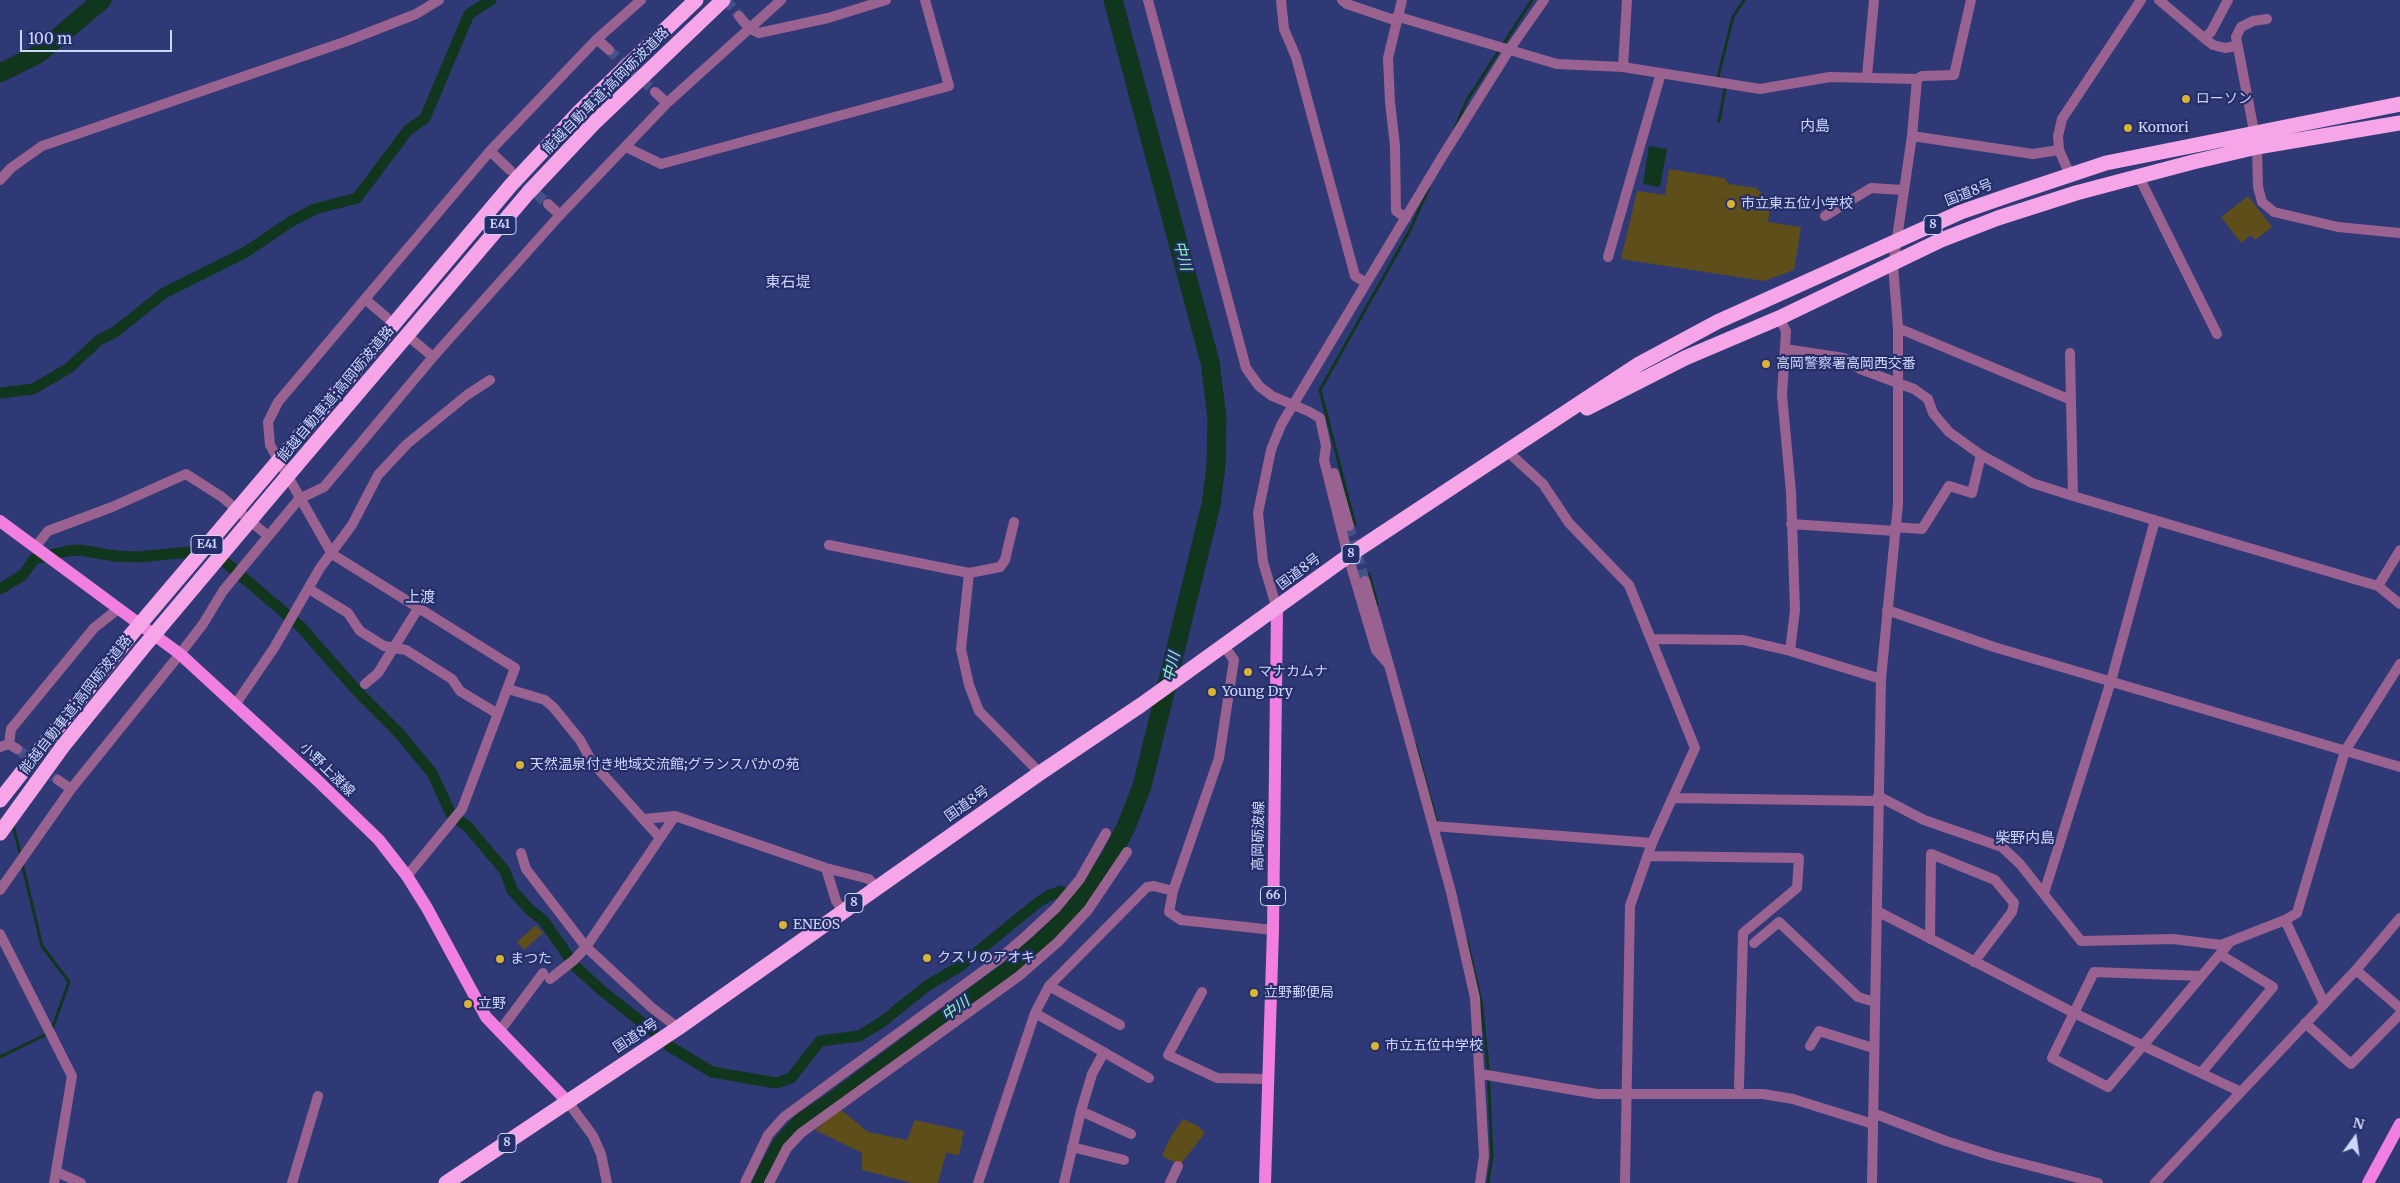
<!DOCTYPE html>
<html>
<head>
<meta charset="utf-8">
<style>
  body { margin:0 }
  #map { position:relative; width:2400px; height:1183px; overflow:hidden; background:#2f3975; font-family:Merriweather,serif }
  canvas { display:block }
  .north { position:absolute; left:2330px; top:1113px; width:50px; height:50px; -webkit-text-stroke:4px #252e69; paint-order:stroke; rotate:14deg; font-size:14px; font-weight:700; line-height:20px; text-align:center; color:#cdd7fb }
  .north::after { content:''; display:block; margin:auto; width:18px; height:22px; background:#cdd7fb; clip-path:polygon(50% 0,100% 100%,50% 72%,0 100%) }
  .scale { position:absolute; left:20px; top:30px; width:152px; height:22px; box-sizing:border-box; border:2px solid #cdd7fb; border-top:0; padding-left:6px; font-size:15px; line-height:18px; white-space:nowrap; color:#cdd7fb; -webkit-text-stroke:4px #252e69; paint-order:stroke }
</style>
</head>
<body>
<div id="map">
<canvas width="2400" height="1183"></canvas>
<div class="north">N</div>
<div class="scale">100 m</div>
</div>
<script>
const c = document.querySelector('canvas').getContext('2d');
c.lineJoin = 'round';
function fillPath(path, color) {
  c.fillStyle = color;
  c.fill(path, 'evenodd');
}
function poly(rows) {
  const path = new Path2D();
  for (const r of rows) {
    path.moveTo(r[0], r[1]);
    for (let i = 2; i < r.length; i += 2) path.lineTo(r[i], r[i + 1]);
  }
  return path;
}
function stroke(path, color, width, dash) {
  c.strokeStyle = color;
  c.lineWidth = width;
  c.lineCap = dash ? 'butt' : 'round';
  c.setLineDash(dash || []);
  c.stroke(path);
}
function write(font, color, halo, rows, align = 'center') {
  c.font = font + ' Merriweather,"Noto Sans JP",serif';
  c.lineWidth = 4.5;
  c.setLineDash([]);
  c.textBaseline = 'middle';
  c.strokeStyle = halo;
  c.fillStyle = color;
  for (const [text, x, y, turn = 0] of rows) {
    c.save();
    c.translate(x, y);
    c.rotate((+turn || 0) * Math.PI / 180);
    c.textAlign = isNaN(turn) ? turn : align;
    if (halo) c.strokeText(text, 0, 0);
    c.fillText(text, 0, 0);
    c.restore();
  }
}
const green = poly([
  [1669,169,1724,178,1729,184,1756,188,1771,201,1768,222,1801,227,1794,270,1764,281,1621,259,1637,191,1665,195],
  [2248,196,2272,227,2255,240,2251,235,2241,243,2221,217],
  [536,925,543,933,524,950,517,942],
  [840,1109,868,1132,907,1140,915,1120,964,1131,959,1155,946,1153,938,1183,912,1183,862,1170,862,1153,815,1130],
  [1183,1119,1198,1126,1205,1133,1180,1165,1162,1156,1171,1136]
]);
const water = poly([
  [1649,146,1667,149,1660,187,1643,184]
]);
const stream = poly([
  [1718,77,1733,17,1744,0],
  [1719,121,1725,89],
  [1455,128,1467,100,1532,0],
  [1355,525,1320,390,1410,230,1429,188],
  [1369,574,1377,604],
  [1415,743,1437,823],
  [13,825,21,857],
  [1467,941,1481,1001,1488,1067,1492,1156,1488,1183],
  [0,1057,51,1032,69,982,42,946,22,863]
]);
const canal = poly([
  [0,393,33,389,69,368,99,340,115,332,164,293,246,252,290,222,315,209,357,198,408,130,425,118,469,14,491,0],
  [0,589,23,575,34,559,67,551,80,550,115,556,138,557,211,550,300,626,358,692,399,733,432,773,451,814,468,827,505,871,512,890,531,911,543,920,575,966,601,990,654,1032],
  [1072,899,1079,904],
  [669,1046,712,1072,776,1083,791,1078,820,1041,859,1036,882,1022,928,985,959,967,1036,904,1048,896,1061,891,1064,893]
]);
const river = poly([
  [0,73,38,54,102,0],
  [761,1183,782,1144,802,1122,832,1102,1011,969,1062,922,1079,904,1110,858,1126,827,1142,786,1211,505,1216,466,1217,418,1210,362,1113,0]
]);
const minorTunnel = poly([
  [726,0,739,16],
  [609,50,655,92],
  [514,174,548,204],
  [1349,526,1365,581],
  [17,749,58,780]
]);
const minor = poly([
  [1148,0,1246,368,1259,386,1272,396,1308,411,1320,418,1326,446,1324,460,1348,556,1376,650,1389,665,1451,892,1475,998,1484,1156,1480,1183],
  [1281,0,1284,29,1296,57,1355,276,1366,283],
  [1342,0,1347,4,1391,19,1399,17,1557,64,1623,67,1760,89,1830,77,1917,79,1922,76,1954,75,1971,0],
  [1402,0,1388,58,1390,102,1395,146,1396,211,1406,218],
  [2159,0,2204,38,2211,32,2228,0],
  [739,16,749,28,759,33,828,18,886,0],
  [2267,19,2253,21,2241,27,2236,37,2257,147,2258,187,2262,202,2274,212,2338,227,2400,233],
  [2204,38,2213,45,2225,48,2236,46],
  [597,39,609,50],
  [1623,67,1627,0],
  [1867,76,1874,0],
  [655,92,667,103],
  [1912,136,2033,154,2059,150],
  [626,147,661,164,949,86,925,0],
  [490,151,510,170],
  [2070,175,2059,150,2058,136,2062,119,2141,0],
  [2138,175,2217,334],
  [0,180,11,168,42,146,347,41,416,14,439,0],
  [548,204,560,215],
  [1825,216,1871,188,1903,190],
  [1608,257,1661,73],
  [365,299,386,317],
  [1779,318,1786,331,1782,395,1791,492,1795,610,1790,651],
  [1898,328,2071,400],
  [414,341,433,357],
  [1785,349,1844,358,1860,369,1914,389,1928,399,1933,413,1949,432,1981,455,2032,483,2073,496],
  [2070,353,2073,496,2378,586,2400,550],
  [1507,451,1543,484,1569,523,1629,585,1695,748,1652,843,1630,906,1625,1183],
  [1334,473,1349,526],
  [1791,524,1895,531],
  [1895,527,1922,529,1949,486,1972,493,1981,455],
  [829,545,969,573,961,649,969,685,979,711,1040,773],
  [36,546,48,531,112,507,186,474,222,497,268,536],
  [969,573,1000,567,1005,560,1014,522],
  [1365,581,1388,662],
  [2378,586,2400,604],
  [309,589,348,613,360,631,384,646,406,650,452,679,460,691,498,714],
  [1277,609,1263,562,1258,513,1271,450,1281,425,1442,157,1509,50,1544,0],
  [1887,610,1994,647,2400,767],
  [1652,639,1743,640,1790,651,1881,679],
  [1224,646,1234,660,1219,758,1173,891,1169,912,1181,920,1273,930],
  [365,684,378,673,419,607],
  [508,689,545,700,554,708,580,740,592,762,660,838,586,947,574,960,550,979],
  [235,705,274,648,320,568,352,525,378,475,407,444,467,395,490,380],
  [9,744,11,729,94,628,118,609],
  [0,747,9,744,17,749],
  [58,780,71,789],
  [1878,796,1924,820,2002,847,2020,864,2081,941,2173,939,2221,945,2285,920,2297,913,2345,751,2400,664],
  [1674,798,1878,801],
  [644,819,675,816],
  [1433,826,1652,843],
  [660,838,675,816,826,868,869,879,876,888],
  [521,853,526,869,586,947,651,1007,678,1028],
  [1648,856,1799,858,1797,888,1743,933,1739,1086],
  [826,868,836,901,843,911],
  [407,876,462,809,515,668,332,554,270,445,268,422,278,402,490,151,597,39,641,0],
  [0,890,71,789,180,654,203,624,223,591,299,499,324,487,433,357,560,215,667,103,781,0],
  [2044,893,2111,681,2155,520],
  [1877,911,2074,1013,2241,1092],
  [2285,920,2324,1003],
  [0,934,72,1076,54,1183],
  [1930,939,1931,854,1995,880,2014,903,2012,912,1974,962],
  [1754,943,1779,922,1858,997,1875,1002],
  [2356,970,2400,1008],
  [2201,976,2094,972,2052,1058,2108,1087,2231,941],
  [1049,986,1120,1025],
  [1202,992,1168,1055,1217,1078,1268,1079],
  [1035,1013,1149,1078],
  [2305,1023,2351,1064,2400,1014],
  [499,1032,543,973],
  [1810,1046,1819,1031,1873,1048],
  [2201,1073,2273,987,2221,955],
  [1481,1074,1597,1094,1763,1094,1793,1099,1873,1124],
  [568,1102,593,1136,601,1154,607,1183],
  [1081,1111,1131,1134],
  [1873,1113,1946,1141,1993,1156,2098,1183],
  [1072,1147,1124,1160],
  [57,1172,81,1183],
  [292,1183,318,1096],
  [745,1183,768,1135,784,1117,998,960,1028,934,1056,908,1080,879,1106,833],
  [769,1183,787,1148,801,1133,1019,976,1058,942,1088,910,1127,852],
  [978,1183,1035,1013,1049,986,1147,887,1154,886,1173,891],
  [1064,1183,1081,1111,1092,1074,1104,1052],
  [1170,1183,1178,1166],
  [1872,1183,1881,679,1898,504,1898,328,1893,265,1912,136,1917,79],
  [2155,1183,2356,970,2400,918]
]);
const major = poly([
  [0,521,180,654,317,780,379,840,407,876,427,908,486,1017,568,1102],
  [1265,1183,1273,930,1277,609],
  [2368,1183,2400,1124]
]);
const highway = poly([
  [1587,408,1685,358,1779,318,1941,240,1998,218,2076,193,2193,162,2257,147,2400,123],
  [285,453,511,185,579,112,696,0],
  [295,467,528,193,593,124,723,0],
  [0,800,129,637],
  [0,833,63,746,141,650],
  [446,1183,678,1028,1040,773,1141,705,1348,556,1639,364,1717,322,1961,212,2010,195,2106,163,2400,104]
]);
const highwayBridge = poly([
  [129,637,285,453],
  [141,650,295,467]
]);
const markers = [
  [2186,99,5,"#d7b434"],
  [2128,128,5,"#d7b434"],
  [1731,204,5,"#d7b434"],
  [1766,364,5,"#d7b434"],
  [1248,672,5,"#d7b434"],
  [1212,692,5,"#d7b434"],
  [520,765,5,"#d7b434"],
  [783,925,5,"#d7b434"],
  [927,958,5,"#d7b434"],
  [500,959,5,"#d7b434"],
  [1254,993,5,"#d7b434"],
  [468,1004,5,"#d7b434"],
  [1375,1046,5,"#d7b434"]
];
const shields = [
  [500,225,32],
  [1933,225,18],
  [207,545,32],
  [1351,554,18],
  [1273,896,25],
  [854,903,18],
  [507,1143,18]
];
const shieldNames = [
  ["E41",500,225],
  ["8",1933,225],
  ["E41",207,545],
  ["8",1351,554],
  ["66",1273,896],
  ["8",854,903],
  ["8",507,1143]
];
const streetNames = [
  ["能越自動車道;高岡砺波道路",606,91,-45],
  ["国道8号",1969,193,-21],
  ["能越自動車道;高岡砺波道路",336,394,-50],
  ["国道8号",1299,572,-37],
  ["能越自動車道;高岡砺波道路",76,705,-52],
  ["小野上渡線",327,770,44],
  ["国道8号",967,804,-35],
  ["高岡砺波線",1259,836,-89],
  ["国道8号",636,1036,-33]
];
const poiNames = [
  ["ローソン",2196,99],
  ["Komori",2138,128],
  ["市立東五位小学校",1741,204],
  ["高岡警察署高岡西交番",1776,364],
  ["マナカムナ",1258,672],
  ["Young Dry",1222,692],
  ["天然温泉付き地域交流館;グランスパかの苑",530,765],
  ["ENEOS",793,925],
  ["クスリのアオキ",937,958],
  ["まつた",510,959],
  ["立野郵便局",1264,993],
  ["立野",478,1004],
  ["市立五位中学校",1385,1046]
];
const neighbourhoodNames = [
  ["内島",1815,127],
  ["東石堤",788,283],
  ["上渡",420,598],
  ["柴野内島",2025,839]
];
const waterNames = [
  ["中川",1182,256,75],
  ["中川",1172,667,-76],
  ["中川",956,1009,-36]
];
fillPath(green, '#5d4e1a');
fillPath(water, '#10361e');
stroke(stream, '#10361e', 3);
stroke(canal, '#10361e', 11);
stroke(river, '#10361e', 19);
stroke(minorTunnel, '#475189', 10, [10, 5]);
stroke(minor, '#9a6290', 10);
stroke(major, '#f17fe0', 12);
stroke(highway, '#f6a5e8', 15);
stroke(highwayBridge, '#f6a5e8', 15);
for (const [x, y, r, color] of markers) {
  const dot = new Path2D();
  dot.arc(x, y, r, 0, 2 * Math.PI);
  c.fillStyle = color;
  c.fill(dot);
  stroke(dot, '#252e69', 2);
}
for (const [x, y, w] of shields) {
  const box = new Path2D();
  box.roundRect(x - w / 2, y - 9.5, w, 19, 4);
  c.fillStyle = '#252e69';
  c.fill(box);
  stroke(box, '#cdd7fb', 1);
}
write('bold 12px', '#cdd7fb', null, shieldNames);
write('14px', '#cdd7fb', '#252e69', streetNames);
write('14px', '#cdd7fb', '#252e69', poiNames, 'left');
write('15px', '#cdd7fb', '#252e69', neighbourhoodNames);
write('italic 15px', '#8dfbb1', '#252e69', waterNames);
</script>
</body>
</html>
